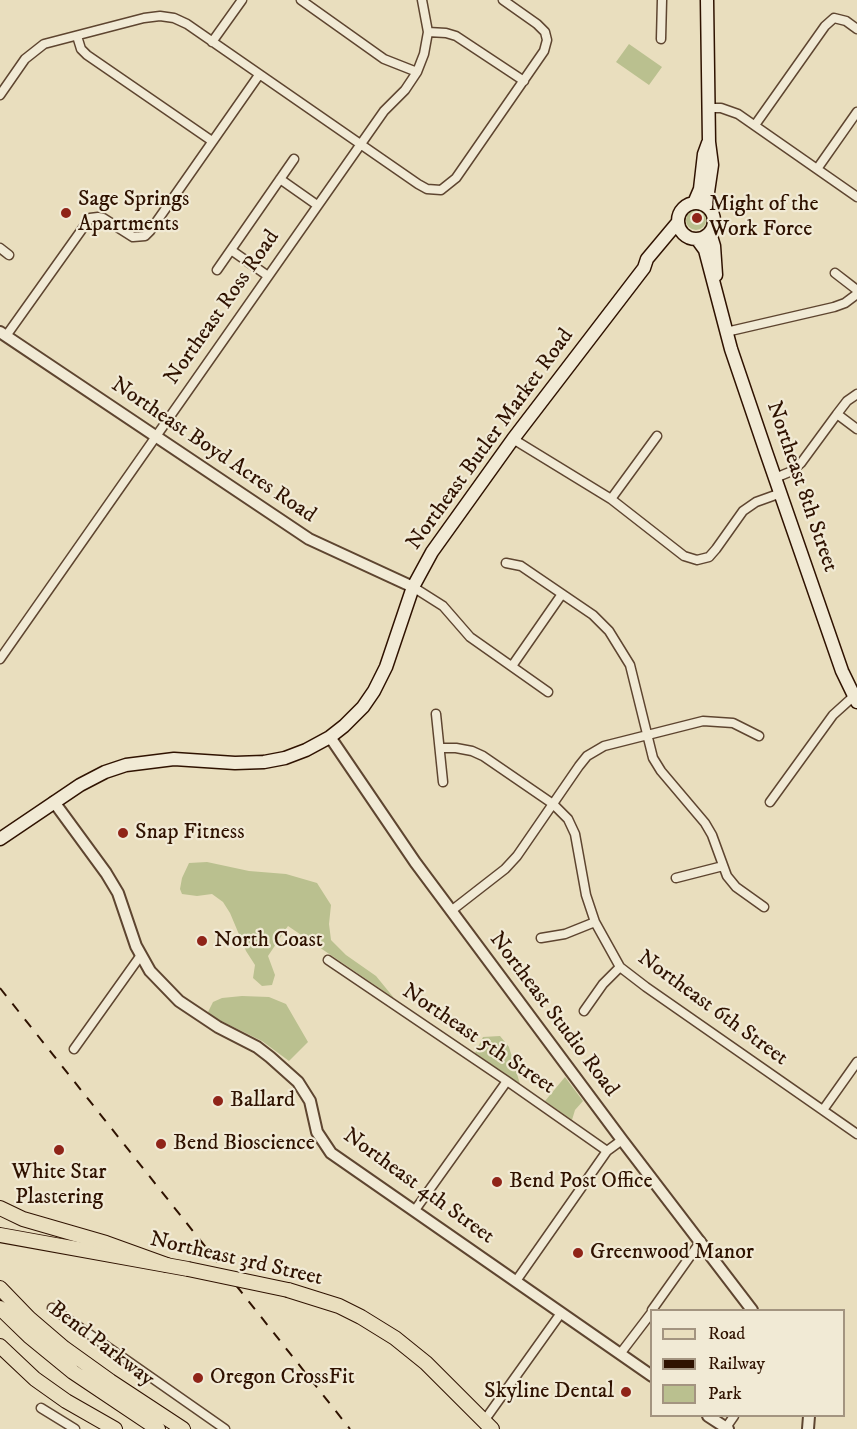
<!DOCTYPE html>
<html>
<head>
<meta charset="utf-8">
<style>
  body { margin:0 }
  #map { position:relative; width:857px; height:1429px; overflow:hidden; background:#e9debe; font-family:"IM FELL DW Pica",serif }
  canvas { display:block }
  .legend { position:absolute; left:650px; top:1309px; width:195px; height:108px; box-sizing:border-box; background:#f1ead5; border:2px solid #a39480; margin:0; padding:8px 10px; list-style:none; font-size:18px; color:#2f1200 }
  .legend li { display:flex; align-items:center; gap:12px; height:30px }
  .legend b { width:30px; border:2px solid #a39480 }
</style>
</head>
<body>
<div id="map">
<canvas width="857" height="1429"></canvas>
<ul class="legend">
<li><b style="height:8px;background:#e9debe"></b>Road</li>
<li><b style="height:8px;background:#2f1200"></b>Railway</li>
<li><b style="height:16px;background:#bac08f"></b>Park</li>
</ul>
</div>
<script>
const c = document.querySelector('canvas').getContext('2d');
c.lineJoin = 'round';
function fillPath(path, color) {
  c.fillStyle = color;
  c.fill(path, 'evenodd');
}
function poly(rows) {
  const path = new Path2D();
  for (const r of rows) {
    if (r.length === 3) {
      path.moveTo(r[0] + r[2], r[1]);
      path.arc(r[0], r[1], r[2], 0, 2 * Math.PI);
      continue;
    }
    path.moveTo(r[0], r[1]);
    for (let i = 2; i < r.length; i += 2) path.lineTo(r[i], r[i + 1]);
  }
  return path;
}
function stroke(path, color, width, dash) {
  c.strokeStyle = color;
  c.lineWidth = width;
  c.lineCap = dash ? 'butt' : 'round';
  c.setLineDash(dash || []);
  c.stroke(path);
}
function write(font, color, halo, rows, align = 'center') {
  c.font = font + ' "IM FELL DW Pica",serif';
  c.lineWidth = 4.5;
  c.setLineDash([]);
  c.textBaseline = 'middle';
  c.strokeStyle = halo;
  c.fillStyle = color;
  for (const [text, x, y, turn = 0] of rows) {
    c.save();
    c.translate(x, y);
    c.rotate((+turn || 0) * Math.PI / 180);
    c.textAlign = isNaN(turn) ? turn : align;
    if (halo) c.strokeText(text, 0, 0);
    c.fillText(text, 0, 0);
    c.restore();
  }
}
const green = poly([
  [629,44,662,67,649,85,616,62],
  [696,220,10],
  [207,862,249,871,286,874,317,883,331,905,329,924,331,940,346,955,376,976,394,998,288,926,268,956,275,975,272,985,262,986,253,978,255,965,246,951,230,913,223,902,212,894,197,896,182,894,180,889,182,878,189,863],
  [242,996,269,997,286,1004,308,1042,289,1061,262,1041,215,1018,208,1012,213,1002,222,998],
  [500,1036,509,1047,520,1084,475,1053,483,1037],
  [565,1077,583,1101,575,1110,572,1120,545,1101]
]);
const minor = poly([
  [301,0,384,59,417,72],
  [428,32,446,33,456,36,524,81],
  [77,36,81,49,87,55,212,141],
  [661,39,662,0],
  [212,42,242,0],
  [0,95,25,59,44,44,144,18,160,16,174,18,187,24,418,184,427,189,441,190,456,178,544,51,547,40,545,32,537,24,503,0],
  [708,108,721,108,738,114,857,197],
  [755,125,825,26,834,18,846,21,857,29],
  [817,169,857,112],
  [280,179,317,205],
  [0,248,9,255],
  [231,250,268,276],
  [217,270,294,159],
  [835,273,857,290],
  [726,332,834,307,845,303,857,294],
  [6,336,90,218,98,217,103,218,133,237,145,236,150,231,259,75],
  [837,414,847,401,857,394],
  [513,439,611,499,684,556,697,560,709,557,716,549,743,511,756,502,781,493],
  [775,478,792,471,801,463,837,414,857,429],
  [611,499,657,436],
  [506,563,521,566,593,615,609,631,630,665,653,758,661,771,705,823,712,835,727,876,736,887,764,907],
  [413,587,443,606,470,637,548,692],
  [0,659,384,111,405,90,417,72,424,54,428,32,422,0],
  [512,666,562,594],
  [436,714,443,782],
  [441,748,456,748,472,751,483,756,553,804,568,819,575,834,586,895,595,922,620,967,646,987,857,1134],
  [770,802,833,715,854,696],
  [676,878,723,866],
  [451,911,505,869,517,856,579,766,587,756,604,746,703,721,733,723,759,736],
  [541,938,565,934,595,922],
  [328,960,507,1081,607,1151],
  [584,1011,603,984,620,967],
  [74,1049,141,955],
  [823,1110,857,1062],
  [415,1210,507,1081],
  [516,1281,607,1151,622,1140],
  [52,1308,225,1429],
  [652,1310,701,1241],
  [620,1354,652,1312],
  [41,1408,75,1429],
  [484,1421,561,1313],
  [725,1429,734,1416]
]);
const tertiary = poly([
  [0,332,309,539,413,587],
  [330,737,415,862,622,1140,752,1310],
  [54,802,106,873,118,893,136,946,150,971,179,1001,218,1027,257,1047,270,1057,298,1082,310,1101,317,1132,331,1153,652,1376],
  [708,1416,728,1429],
  [808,1429,809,1416]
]);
const secondary = poly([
  [694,203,700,189,704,154,708,143],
  [696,221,18],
  [706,206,712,165,709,142,707,0],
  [710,233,714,246,716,275],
  [697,239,705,250,731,349,766,452,842,671,857,702],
  [0,839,80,785,105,772,126,765,174,759,235,763,264,762,285,758,306,750,330,737,344,726,363,707,374,691,386,667,413,587,432,552,513,439,644,268,647,259,678,222]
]);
const primary = poly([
  [0,1235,188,1269],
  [288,1290,339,1306,361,1317,395,1338,426,1363,492,1429]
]);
const trunk = poly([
  [0,1208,23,1219,106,1243,167,1265],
  [0,1288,29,1318,64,1348,110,1381,183,1429],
  [0,1308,29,1336,73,1372,158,1429],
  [0,1346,35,1379,66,1401,115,1429]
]);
const rail = poly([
  [0,988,350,1429]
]);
const primaryBridge = poly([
  [188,1269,288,1290]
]);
const markers = [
  [66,213,6,"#8f2418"],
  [697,218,6,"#8f2418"],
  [123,833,6,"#8f2418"],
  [202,941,6,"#8f2418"],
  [218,1101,6,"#8f2418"],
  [161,1144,6,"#8f2418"],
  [59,1150,6,"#8f2418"],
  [497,1182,6,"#8f2418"],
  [578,1253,6,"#8f2418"],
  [198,1378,6,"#8f2418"],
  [626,1392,6,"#8f2418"]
];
const poiNames = [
  ["Sage Springs",78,200],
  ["Apartments",78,225],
  ["Might of the",709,205],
  ["Work Force",709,230],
  ["Snap Fitness",135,833],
  ["North Coast",214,941],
  ["Ballard",230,1101],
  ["Bend Bioscience",173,1144],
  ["White Star",59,1173,"center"],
  ["Plastering",59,1198,"center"],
  ["Bend Post Office",509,1182],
  ["Greenwood Manor",590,1253],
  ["Oregon CrossFit",210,1378],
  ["Skyline Dental",614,1392,"right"]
];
const streetNames = [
  ["Northeast Ross Road",223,308,-55],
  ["Northeast Butler Market Road",491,440,-54],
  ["Northeast Boyd Acres Road",213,451,34],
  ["Northeast 8th Street",801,487,71],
  ["Northeast 6th Street",712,1009,36],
  ["Northeast Studio Road",553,1015,53],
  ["Northeast 5th Street",478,1040,34],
  ["Northeast 4th Street",418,1187,36],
  ["Northeast 3rd Street",236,1260,13],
  ["Bend Parkway",101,1345,37]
];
fillPath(green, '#bac08f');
stroke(minor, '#5e4530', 11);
stroke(tertiary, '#5e4530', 14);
stroke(secondary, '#2f1200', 15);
stroke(primary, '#2f1200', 16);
stroke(trunk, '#2f1200', 16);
stroke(minor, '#f1ead5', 8);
stroke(tertiary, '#f1ead5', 10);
stroke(secondary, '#f1ead5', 12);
stroke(primary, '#e9debe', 14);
stroke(trunk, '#e9debe', 14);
stroke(rail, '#2f1200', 2, [10, 10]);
stroke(primaryBridge, '#2f1200', 16, []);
stroke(primaryBridge, '#e9debe', 14);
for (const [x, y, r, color] of markers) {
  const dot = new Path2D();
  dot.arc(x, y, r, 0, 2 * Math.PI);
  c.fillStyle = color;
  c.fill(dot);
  stroke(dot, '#f1ead5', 2);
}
write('22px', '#2f1200', '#f1ead5', poiNames, 'left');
write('22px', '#2f1200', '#f1ead5', streetNames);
</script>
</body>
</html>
